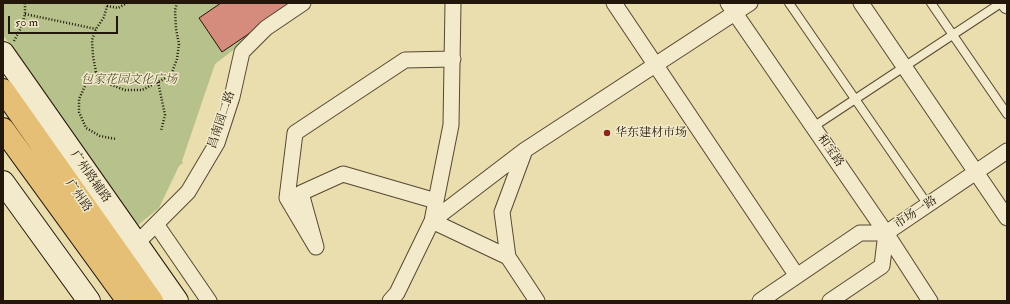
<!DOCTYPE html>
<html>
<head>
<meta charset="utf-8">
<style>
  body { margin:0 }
  #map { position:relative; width:1010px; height:304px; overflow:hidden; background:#ebdeae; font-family:"IM FELL Double Pica",serif }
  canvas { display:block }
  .frame { position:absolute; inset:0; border:4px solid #23160a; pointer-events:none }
  .scale { position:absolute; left:8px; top:16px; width:110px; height:18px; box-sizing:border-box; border:2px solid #23160a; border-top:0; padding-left:5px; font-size:12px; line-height:14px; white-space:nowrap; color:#23160a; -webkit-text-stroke:3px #f2eaca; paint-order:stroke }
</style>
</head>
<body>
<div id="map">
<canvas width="1010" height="304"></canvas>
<div class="frame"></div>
<div class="scale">50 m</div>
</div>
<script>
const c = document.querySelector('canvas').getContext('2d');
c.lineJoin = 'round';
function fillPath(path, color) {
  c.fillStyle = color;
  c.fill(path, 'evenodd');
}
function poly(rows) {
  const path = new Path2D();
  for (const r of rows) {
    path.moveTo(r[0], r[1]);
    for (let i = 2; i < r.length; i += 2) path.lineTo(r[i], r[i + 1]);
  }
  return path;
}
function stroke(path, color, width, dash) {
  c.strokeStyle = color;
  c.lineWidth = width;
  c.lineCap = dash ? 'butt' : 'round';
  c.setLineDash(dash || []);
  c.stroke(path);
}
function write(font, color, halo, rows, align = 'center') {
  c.font = font + ' "IM FELL Double Pica","Noto Serif SC",serif';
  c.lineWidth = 3;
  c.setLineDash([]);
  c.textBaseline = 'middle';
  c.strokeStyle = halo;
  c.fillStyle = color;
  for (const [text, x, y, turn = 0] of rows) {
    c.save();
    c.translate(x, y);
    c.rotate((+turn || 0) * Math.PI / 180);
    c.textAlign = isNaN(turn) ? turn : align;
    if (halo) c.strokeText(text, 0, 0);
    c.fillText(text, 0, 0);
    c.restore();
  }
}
const green = poly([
  [3,3,295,3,215,64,182,161,183,163,179,166,159,208,137,226,3,35]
]);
const building = poly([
  [221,3,294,3,222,52,199,18,221,3]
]);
const path = poly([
  [106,3,107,6,104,17,96,29,92,40,93,56,96,72,106,83,125,90,142,90,158,82,171,75,177,59,179,44,176,29,175,10,177,3],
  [107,6,118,8,127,3],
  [25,14,96,29],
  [14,41,22,26,25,14,25,3],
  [96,72,86,84,79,99,79,112,86,128,100,136,116,139],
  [158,82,165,115,161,131]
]);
const service = poly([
  [789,3,928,205],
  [931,3,1007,114],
  [813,127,1001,3]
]);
const minor = poly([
  [614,3,797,276],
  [728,3,886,233,930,301],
  [861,3,1007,218],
  [1005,3,1007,6],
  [525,150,502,212,508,257,537,301],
  [436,201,343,174,301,193,316,247,287,198,295,133,405,60,453,59],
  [156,224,209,301],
  [131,249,188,192,217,143,232,97,242,52,266,28,303,3],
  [508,257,432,221,525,150,750,3],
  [390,301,397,293,432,221,451,125,453,3],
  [760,301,860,233,886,233,1007,151],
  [830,301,882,266,886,233]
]);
const secondary = poly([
  [3,53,177,301],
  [3,182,89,301]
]);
const primary = poly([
  [3,90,152,301],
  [3,129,128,301]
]);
const markers = [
  [607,133,4,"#8f2418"]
];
const parkNames = [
  ["包家花园文化广场",129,80]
];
const streetNames = [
  ["昌南园二路",222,120,-71],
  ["和宝路",830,151,55],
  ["广州路辅路",90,177,55],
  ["广州路",78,196,55],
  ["市场一路",916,213,-34]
];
const poiNames = [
  ["华东建材市场",615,133]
];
fillPath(green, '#b7c18b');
fillPath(building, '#d68c7c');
stroke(building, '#23160a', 1);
stroke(service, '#554833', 10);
stroke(minor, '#554833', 17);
stroke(secondary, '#23160a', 24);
stroke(primary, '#23160a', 24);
stroke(path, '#23160a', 2.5, [1, 2]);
stroke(service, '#f2eaca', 8);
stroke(minor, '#f2eaca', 15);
stroke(secondary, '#f2eaca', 22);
stroke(primary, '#e6bf77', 22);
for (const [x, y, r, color] of markers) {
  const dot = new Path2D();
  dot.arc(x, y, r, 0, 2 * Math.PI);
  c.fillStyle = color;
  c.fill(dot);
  stroke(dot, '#f2eaca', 1.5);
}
write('italic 12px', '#575237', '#f2eaca', parkNames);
write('12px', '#23160a', '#f2eaca', streetNames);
write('12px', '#23160a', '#f2eaca', poiNames, 'left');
</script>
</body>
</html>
